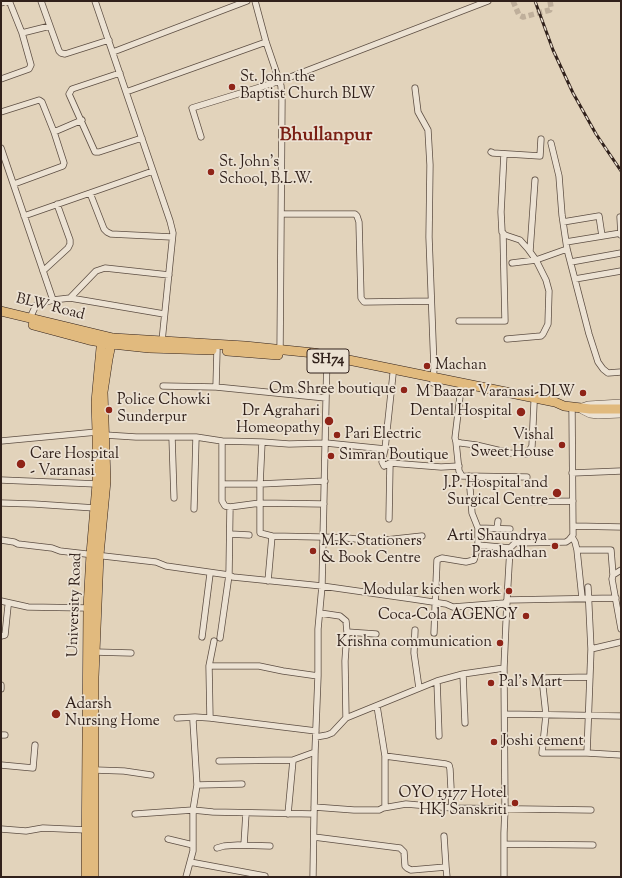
<!DOCTYPE html>
<html>
<head>
<meta charset="utf-8">
<style>
  body { margin:0 }
  #map { position:relative; width:622px; height:878px; overflow:hidden; background:#e2d3bb; font-family:"Sorts Mill Goudy",serif }
  canvas { display:block }
  .frame { position:absolute; inset:0; border:2px solid #31211b; pointer-events:none }
</style>
</head>
<body>
<div id="map">
<canvas width="622" height="878"></canvas>
<div class="frame"></div>
</div>
<script>
const c = document.querySelector('canvas').getContext('2d');
c.lineJoin = 'round';
function poly(rows) {
  const path = new Path2D();
  for (const r of rows) {
    path.moveTo(r[0], r[1]);
    for (let i = 2; i < r.length; i += 2) path.lineTo(r[i], r[i + 1]);
  }
  return path;
}
function stroke(path, color, width, dash) {
  c.strokeStyle = color;
  c.lineWidth = width;
  c.lineCap = dash ? 'butt' : 'round';
  c.setLineDash(dash || []);
  c.stroke(path);
}
function write(font, color, halo, rows, align = 'center') {
  c.font = font + ' "Sorts Mill Goudy",serif';
  c.lineWidth = 3.5;
  c.setLineDash([]);
  c.textBaseline = 'middle';
  c.strokeStyle = halo;
  c.fillStyle = color;
  for (const [text, x, y, turn = 0] of rows) {
    c.save();
    c.translate(x, y);
    c.rotate((+turn || 0) * Math.PI / 180);
    c.textAlign = isNaN(turn) ? turn : align;
    if (halo) c.strokeText(text, 0, 0);
    c.fillText(text, 0, 0);
    c.restore();
  }
}
const minorTunnel = poly([
  [513,1,519,15,523,17,550,10,551,7,550,1]
]);
const minor = poly([
  [41,1,59,51,61,53,65,54,109,40],
  [95,1,170,221,173,233,162,341],
  [255,1,266,42,281,86,282,101,280,353],
  [1,3,6,1,10,3,22,33,31,65,29,69,1,79],
  [22,33,50,26],
  [113,52,247,1],
  [120,73,72,89,69,94,95,152,99,152,142,138],
  [415,88,418,112,428,130,430,165,429,237,434,368,433,383],
  [126,92,266,42],
  [1,112,39,100,42,102,54,132,64,163,63,166,14,184],
  [54,132,82,120],
  [201,137,192,108,280,81,488,1],
  [551,143,559,176,562,215,567,249,589,334,598,362,603,369,608,373,621,372],
  [1,148,53,300,36,305,30,318],
  [491,152,493,153,540,156,541,139],
  [504,154,501,212,502,232,505,235,520,240,528,249,536,260,546,280,549,291,548,324,543,334,541,336,507,339],
  [90,193,104,229,107,232,111,234,172,237],
  [282,214,355,214,357,216,359,222,361,298,364,302,431,301],
  [24,216,153,171],
  [620,217,621,235],
  [563,222,599,216,602,236],
  [566,242,621,233],
  [530,251,535,180],
  [571,262,621,253],
  [512,263,536,260,567,249],
  [43,271,68,248,70,244,70,240,57,204],
  [575,279,621,271],
  [70,298,164,314],
  [53,300,70,298,96,271,105,268,169,275],
  [459,321,505,321,503,233],
  [163,386,216,387,217,350],
  [216,387,326,398],
  [461,388,455,438,456,442,461,443,476,445,510,453,527,454,532,446,534,403],
  [105,435,136,437,196,437,222,441,222,501,225,506,230,507,260,503,324,504],
  [172,437,174,498],
  [1,441,97,432],
  [222,441,262,442],
  [456,442,459,471,462,476,527,477],
  [390,463,441,467,459,466],
  [572,473,621,471],
  [469,476,472,513,478,528,478,545],
  [1,480,97,484],
  [222,484,260,484,325,481],
  [527,502,573,501],
  [1,503,34,504,95,508],
  [194,509,196,437],
  [389,519,390,463,384,466,382,462,385,449,393,374],
  [574,526,621,527],
  [478,528,510,529],
  [497,529,498,521],
  [230,534,249,535],
  [272,536,321,537],
  [323,537,347,538,376,541,422,536],
  [572,537,575,542,577,550,582,598],
  [1,540,14,542,18,544,52,548,60,551,156,562,166,566,229,575,233,577,322,586,413,599,446,604,453,607,505,603,507,600,616,598],
  [577,550,611,550,613,575],
  [621,570,613,575,612,579,621,629],
  [268,581,272,536,260,533,260,484,262,442,289,444,326,443,385,449],
  [588,587,591,649],
  [1,601,28,607,88,608],
  [320,613,340,616,346,621,347,632,345,661,346,718],
  [415,630,414,653,419,688],
  [347,632,376,634],
  [434,633,437,560,442,558,466,562,474,560,478,545,510,548],
  [1,636,5,635,8,606],
  [202,637,210,574],
  [220,638,229,575,230,507],
  [621,642,591,649,587,753,621,755],
  [95,652,131,653],
  [209,666,259,666,283,671,318,676],
  [463,674,465,723],
  [437,681,439,736],
  [1,685,1,689],
  [377,706,385,756,446,764,449,765,450,769,452,808,591,810],
  [505,714,621,716],
  [177,718,195,717],
  [210,718,209,666,214,641],
  [1,735,5,735],
  [316,737,327,735,332,733,346,718,437,681,463,674,504,668],
  [587,753,542,753,546,715,542,678,590,677],
  [219,761,293,760,315,752],
  [1,765,33,768,35,745],
  [95,770,124,771,151,775],
  [197,785,242,784],
  [314,807,354,810,379,810,385,807,385,756],
  [383,808,406,804,452,808],
  [135,814,193,810,213,812,314,814],
  [288,814,293,760],
  [1,829,26,831,43,828,87,830],
  [444,836,446,867],
  [314,837,400,848,404,852,405,866,407,868,411,870,446,867,447,877],
  [168,839,193,845],
  [504,844,593,845],
  [244,845,246,813],
  [217,848,224,846,238,845,270,846],
  [190,862,265,876],
  [186,877,193,851,193,810,197,785,193,721,195,717,210,718,316,731],
  [313,877,315,752,318,676,318,629,322,586,327,355],
  [504,877,504,833,505,809,504,668,507,600,510,548,515,543,566,542,569,540,573,535,572,408]
]);
const tertiary = poly([
  [582,407,588,405,621,403],
  [582,410,590,414,598,415,621,414]
]);
const primary = poly([
  [1,311,113,338,245,346,314,353,555,402,564,406,590,409,621,409],
  [33,325,89,340,112,344,149,348,212,350],
  [227,351,278,355],
  [86,877,88,608,91,554,97,484,97,432,96,402,102,337],
  [94,877,94,677,99,555,106,481,103,392,108,359,112,339]
]);
const rail = poly([
  [535,1,553,50,573,93,596,134,621,171]
]);
const markers = [
  [232,87,4,"#8f2418"],
  [211,172,4,"#8f2418"],
  [427,366,4,"#8f2418"],
  [404,390,4,"#8f2418"],
  [583,393,4,"#8f2418"],
  [109,410,4,"#8f2418"],
  [521,412,5,"#8f2418"],
  [329,421,5,"#8f2418"],
  [337,435,4,"#8f2418"],
  [562,445,4,"#8f2418"],
  [331,456,4,"#8f2418"],
  [21,464,5,"#8f2418"],
  [557,493,5,"#8f2418"],
  [555,546,4,"#8f2418"],
  [313,551,4,"#8f2418"],
  [509,591,4,"#8f2418"],
  [526,616,4,"#8f2418"],
  [500,643,4,"#8f2418"],
  [491,683,4,"#8f2418"],
  [56,714,5,"#8f2418"],
  [494,742,4,"#8f2418"],
  [515,803,4,"#8f2418"]
];
const shields = [
  [328,361,42]
];
const shieldNames = [
  ["SH74",328,361]
];
const poiNames = [
  ["St. John the",240,78],
  ["Baptist Church BLW",240,95],
  ["St. John's",219,163],
  ["School, B.L.W.",219,180],
  ["Machan",435,366],
  ["Om Shree boutique",396,390,"right"],
  ["M Baazar Varanasi-DLW",575,393,"right"],
  ["Police Chowki",117,401],
  ["Sunderpur",117,418],
  ["Dr Agrahari",320,412,"right"],
  ["Homeopathy",320,429,"right"],
  ["Dental Hospital",512,412,"right"],
  ["Pari Electric",345,435],
  ["Vishal",554,436,"right"],
  ["Sweet House",554,453,"right"],
  ["Care Hospital",30,455],
  ["- Varanasi",30,472],
  ["Simran Boutique",339,456],
  ["J.P. Hospital and",548,484,"right"],
  ["Surgical Centre",548,501,"right"],
  ["Arti Shaundrya",547,537,"right"],
  ["Prashadhan",547,554,"right"],
  ["M.K. Stationers",321,542],
  ["& Book Centre",321,559],
  ["Modular kichen work",501,591,"right"],
  ["Coca-Cola AGENCY",518,616,"right"],
  ["Krishna communication",492,643,"right"],
  ["Pal's Mart",499,683],
  ["Adarsh",65,705],
  ["Nursing Home",65,722],
  ["Joshi cement",502,742],
  ["OYO 15177 Hotel",507,794,"right"],
  ["HKJ Sanskriti",507,811,"right"]
];
const streetNames = [
  ["BLW Road",50,308,14],
  ["University Road",76,605,-88]
];
const districtNames = [
  ["Bhullanpur",326,137]
];
stroke(minorTunnel, '#bfaf9b', 5.5, [5.5, 3]);
stroke(minor, '#5d4e43', 7);
stroke(tertiary, '#5d4e43', 8);
stroke(primary, '#31211b', 10);
stroke(minor, '#ece2d3', 5.5);
stroke(tertiary, '#ece2d3', 7);
stroke(primary, '#e1ba7e', 9);
stroke(rail, '#31211b', 3);
stroke(rail, '#ece2d3', 1.5, [4.5]);
for (const [x, y, r, color] of markers) {
  const dot = new Path2D();
  dot.arc(x, y, r, 0, 2 * Math.PI);
  c.fillStyle = color;
  c.fill(dot);
  stroke(dot, '#ece2d3', 1.5);
}
for (const [x, y, w] of shields) {
  const box = new Path2D();
  box.roundRect(x - w / 2, y - 12, w, 24, 3);
  c.fillStyle = '#ece2d3';
  c.fill(box);
  stroke(box, '#31211b', 1);
}
write('bold 14px', '#31211b', null, shieldNames);
write('15px', '#31211b', '#ece2d3', poiNames, 'left');
write('15px', '#31211b', '#ece2d3', streetNames);
write('bold 19px', '#7a1f14', '#ece2d3', districtNames);
</script>
</body>
</html>
